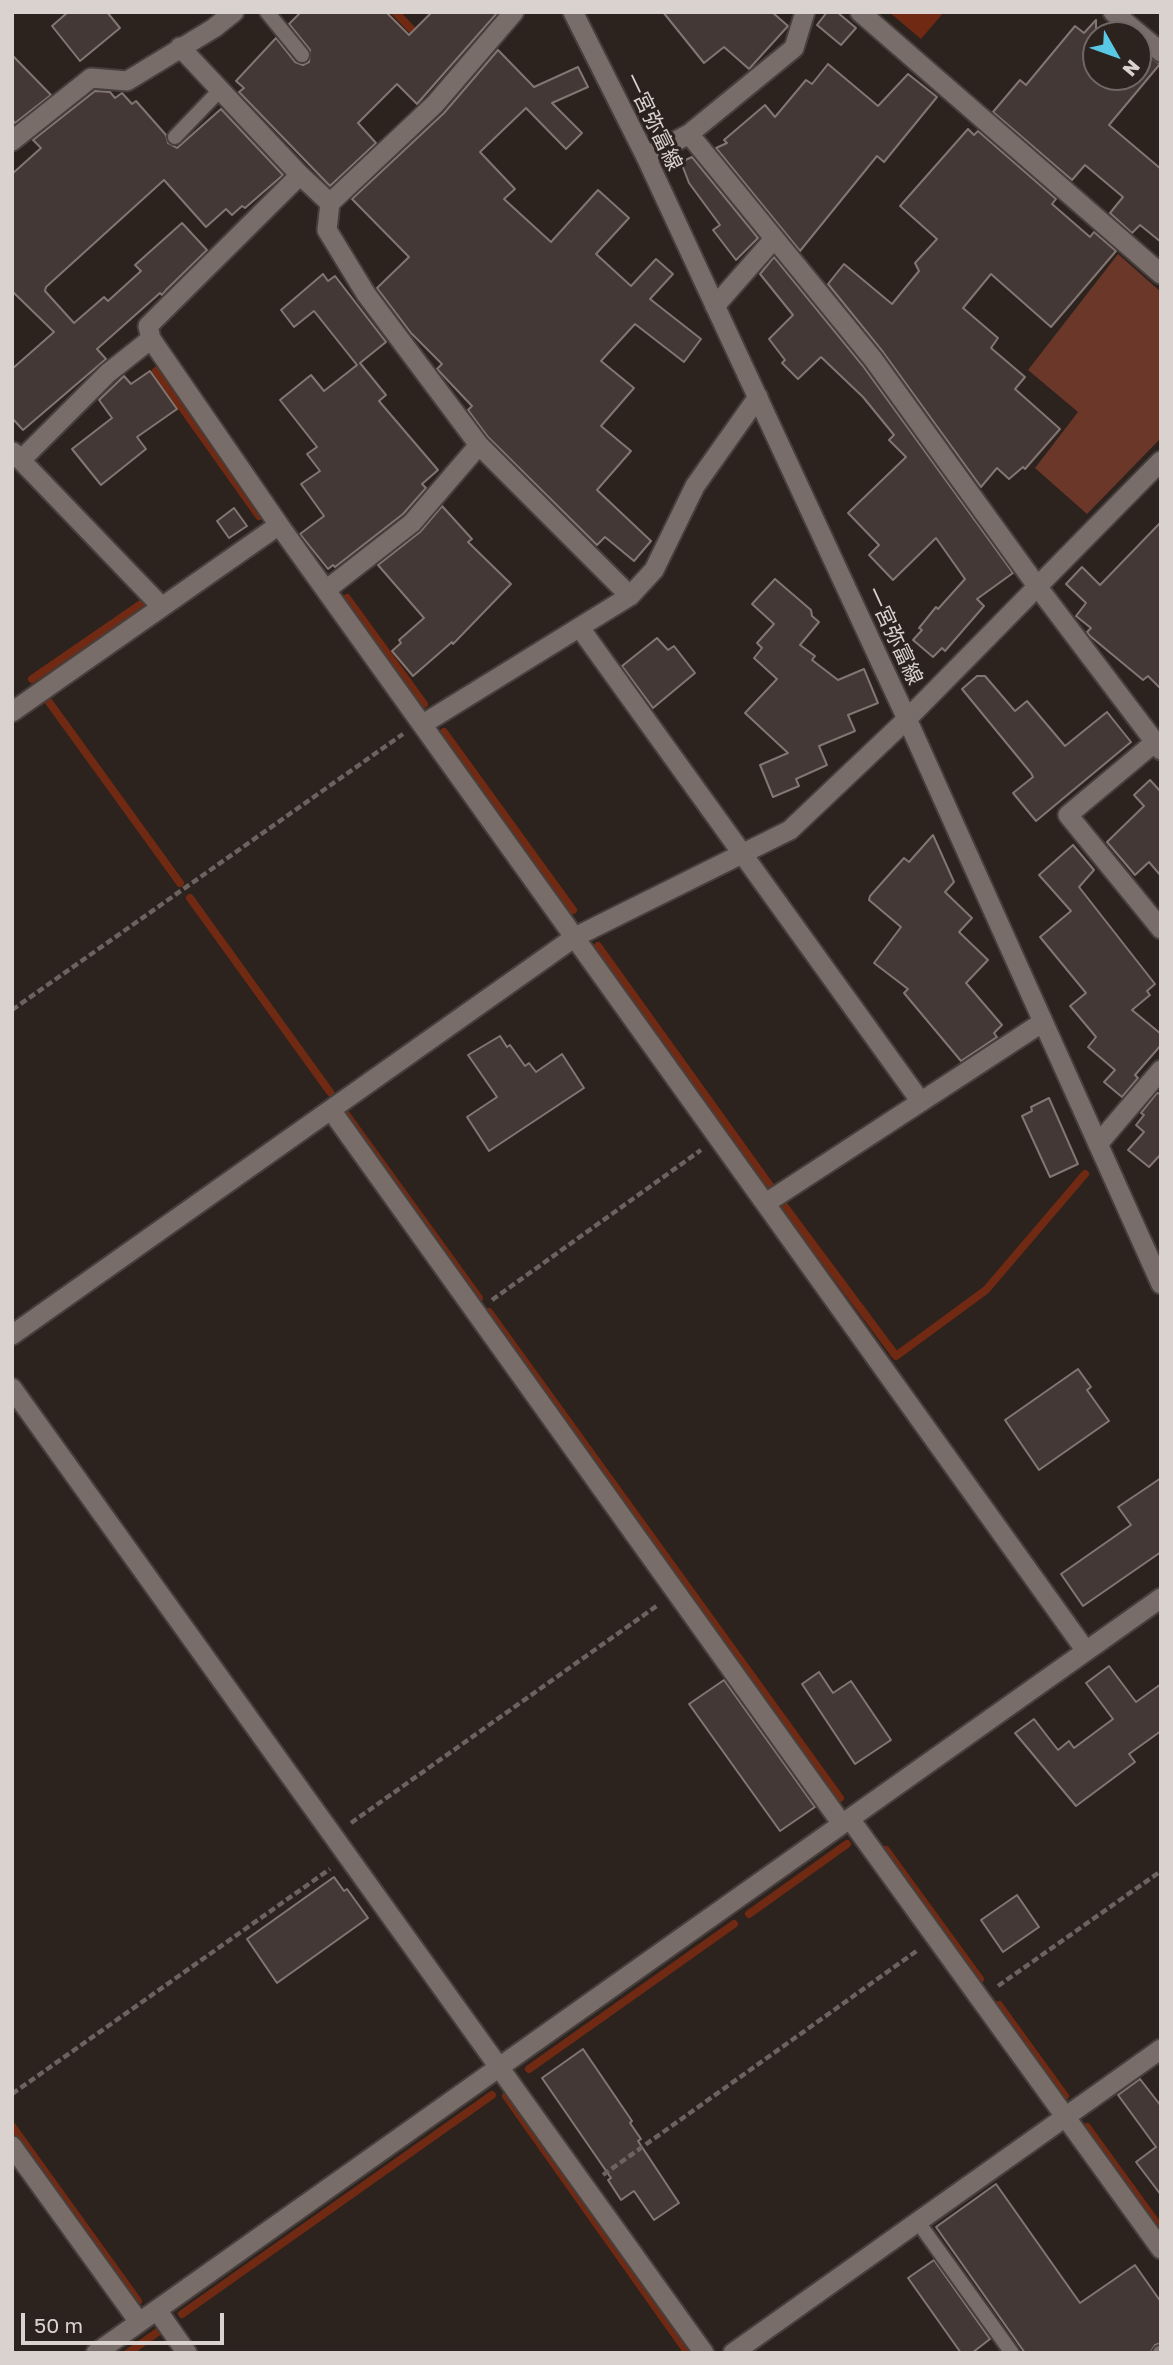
<!DOCTYPE html>
<html>
<head>
<meta charset="utf-8">
<style>
  body { margin:0 }
  #map { position:relative; width:1173px; height:2365px; overflow:hidden; background:#2c221e; font-family:"Golos Text",sans-serif }
  canvas { display:block }
  .frame { position:absolute; inset:0; border:14px solid #d9d2cf; pointer-events:none }
  .north { position:absolute; left:1082px; top:21px; width:70px; height:70px; box-sizing:border-box; background:#2c221e; border:2px solid #716865; border-radius:50%; rotate:130deg; font-size:19px; font-weight:700; line-height:28px; text-align:center; color:#d9d2cf }
  .north::after { content:''; display:block; margin:auto; width:24px; height:32px; background:#59c8e5; clip-path:polygon(50% 0,100% 100%,50% 72%,0 100%) }
  .scale { position:absolute; left:21px; top:2313px; width:203px; height:32px; box-sizing:border-box; border:4px solid #d9d2cf; border-top:0; padding-left:9px; font-size:21px; line-height:24px; white-space:nowrap; color:#d9d2cf; -webkit-text-stroke:5px #2c221e; paint-order:stroke }
</style>
</head>
<body>
<div id="map">
<canvas width="1173" height="2365"></canvas>
<div class="frame"></div>
<div class="north">N</div>
<div class="scale">50 m</div>
</div>
<script>
const c = document.querySelector('canvas').getContext('2d');
c.lineJoin = 'round';
function fillPath(path, color) {
  c.fillStyle = color;
  c.fill(path, 'evenodd');
}
function poly(rows) {
  const path = new Path2D();
  for (const r of rows) {
    path.moveTo(r[0], r[1]);
    for (let i = 2; i < r.length; i += 2) path.lineTo(r[i], r[i + 1]);
  }
  return path;
}
function stroke(path, color, width, dash) {
  c.strokeStyle = color;
  c.lineWidth = width;
  c.lineCap = dash ? 'butt' : 'round';
  c.setLineDash(dash || []);
  c.stroke(path);
}
function write(font, color, halo, rows, align = 'center') {
  c.font = font + ' "Golos Text","Noto Sans JP",sans-serif';
  c.lineWidth = 6;
  c.setLineDash([]);
  c.textBaseline = 'middle';
  c.strokeStyle = halo;
  c.fillStyle = color;
  for (const [text, x, y, turn = 0] of rows) {
    c.save();
    c.translate(x, y);
    c.rotate((+turn || 0) * Math.PI / 180);
    c.textAlign = isNaN(turn) ? turn : align;
    if (halo) c.strokeText(text, 0, 0);
    c.fillText(text, 0, 0);
    c.restore();
  }
}
const green = poly([
  [1118,254,1161,292,1161,438,1087,514,1035,468,1078,412,1028,370]
]);
const water = poly([
  [889,12,944,12,921,39]
]);
const stream = poly([
  [395,12,420,38],
  [156,371,259,516],
  [347,598,424,704],
  [32,679,141,604],
  [49,702,180,883],
  [444,732,573,910],
  [190,898,330,1092],
  [598,946,771,1187],
  [346,1114,479,1298],
  [782,1203,896,1356,986,1290,1085,1174],
  [489,1312,840,1798],
  [886,1850,980,1979],
  [749,1914,847,1844],
  [999,2005,1065,2096],
  [529,2069,734,1924],
  [506,2096,688,2353],
  [12,2126,138,2301],
  [1087,2127,1161,2229],
  [182,2314,492,2095],
  [128,2353,159,2331]
]);
const building = poly([
  [68,12,107,12,120,28,80,61,52,26,68,12],
  [301,12,386,12,409,35,432,12,498,12,417,104,397,84,358,123,376,143,330,186,239,92,244,88,236,81,276,38,295,62,303,65,309,62,310,50,289,24,301,12],
  [663,12,772,12,788,26,749,69,724,47,704,63,663,12],
  [827,12,837,12,856,28,841,45,817,25,827,12],
  [1096,20,1096,77,1138,77,1138,49,1160,64,1109,125,1161,169,1161,242,1140,225,1132,233,1110,213,1123,197,1085,165,1072,180,993,112,1020,80,1026,85,1075,26,1084,33,1096,20],
  [498,50,534,87,578,67,588,87,552,103,582,133,566,149,526,108,480,152,515,189,504,199,551,242,598,190,629,218,596,254,631,286,656,259,673,274,650,299,701,339,684,362,635,324,601,361,634,388,601,426,631,451,597,490,651,541,634,561,605,537,597,545,488,437,468,410,472,406,437,369,442,364,411,333,377,288,409,257,352,199,444,113,498,50],
  [12,55,51,95,15,123,12,119,12,55],
  [828,64,878,106,908,74,937,97,884,162,877,156,800,251,716,148,727,143,724,140,765,105,775,117,806,80,812,84,828,64],
  [95,91,110,92,115,98,122,93,132,104,136,101,166,135,168,143,177,148,221,109,283,175,245,208,242,206,232,215,226,209,206,227,164,180,46,287,45,291,74,323,104,297,108,301,141,271,135,265,182,223,207,250,166,290,162,295,160,293,97,349,106,359,23,430,12,418,12,369,54,332,12,291,12,174,41,148,33,140,95,91],
  [968,129,974,135,978,131,1056,199,1052,204,1090,237,1094,232,1116,251,1051,327,991,274,963,308,998,338,991,348,1025,377,1015,389,1060,429,1025,469,1023,467,1009,479,997,468,981,487,883,352,828,284,844,264,892,304,919,271,915,263,937,239,900,206,968,129],
  [692,157,758,238,736,260,713,230,720,225,689,183,681,162,692,157],
  [774,257,863,366,1013,573,977,599,984,606,945,651,942,648,933,657,913,640,922,630,919,628,936,607,938,609,965,579,936,538,893,580,869,555,879,545,848,513,906,457,889,440,894,435,863,397,821,357,798,379,782,363,785,360,769,339,793,315,760,274,774,257],
  [323,274,328,281,335,276,386,342,360,363,386,395,379,401,438,470,422,484,426,488,403,514,335,567,333,565,328,569,300,534,324,516,301,484,320,471,307,454,317,447,280,400,311,375,324,391,357,365,314,311,294,327,281,310,323,274],
  [150,371,177,409,137,437,146,449,101,485,72,449,112,418,99,400,124,376,131,384,150,371],
  [442,506,472,539,468,542,511,584,453,644,452,642,413,676,392,651,401,643,399,640,424,618,378,565,420,532,442,506],
  [234,508,247,526,229,538,217,521,234,508],
  [1161,522,1161,689,1148,676,1143,680,1090,636,1087,632,1091,628,1076,616,1086,603,1066,584,1082,567,1100,585,1161,522],
  [775,579,811,610,812,616,819,622,800,645,815,656,812,660,838,680,864,669,878,703,848,715,855,731,819,746,827,765,796,779,799,786,773,797,760,765,788,753,745,713,777,679,754,658,762,648,757,643,774,624,752,604,775,579],
  [657,638,668,650,674,646,695,673,653,708,622,666,657,638],
  [977,676,985,676,1015,711,1027,701,1065,746,1107,712,1131,742,1036,821,1013,793,1033,777,1031,773,962,689,977,676],
  [1150,780,1161,792,1161,876,1149,862,1135,875,1107,842,1144,806,1134,795,1150,780],
  [933,835,954,882,945,892,972,918,959,932,988,960,966,983,1002,1025,994,1033,997,1037,961,1061,904,993,908,989,874,963,901,927,869,900,870,896,904,858,909,862,933,835],
  [1073,845,1094,870,1079,887,1155,984,1147,991,1150,995,1132,1010,1161,1034,1161,1045,1135,1075,1138,1078,1122,1097,1104,1082,1115,1070,1088,1047,1096,1037,1070,1006,1086,993,1040,937,1071,911,1039,875,1073,845],
  [500,1036,507,1047,510,1045,525,1066,529,1063,536,1072,562,1054,584,1088,489,1151,467,1117,497,1097,468,1055,500,1036],
  [1157,1093,1161,1094,1161,1154,1149,1167,1128,1150,1144,1132,1136,1125,1144,1115,1141,1113,1157,1093],
  [1049,1098,1078,1164,1050,1177,1022,1116,1032,1111,1031,1107,1049,1098],
  [1078,1369,1091,1387,1087,1390,1109,1421,1039,1470,1005,1420,1078,1369],
  [1161,1478,1161,1552,1083,1606,1061,1574,1131,1525,1118,1507,1161,1478],
  [1109,1666,1136,1702,1161,1684,1161,1731,1129,1754,1135,1762,1076,1806,1015,1733,1034,1719,1058,1750,1069,1741,1074,1748,1113,1719,1086,1683,1109,1666],
  [819,1672,833,1693,851,1681,891,1740,855,1764,802,1684,819,1672],
  [724,1680,815,1807,780,1831,689,1704,724,1680],
  [334,1877,344,1891,347,1889,368,1918,277,1983,247,1939,334,1877],
  [1017,1895,1039,1927,1003,1952,981,1920,1017,1895],
  [583,2049,632,2121,630,2123,641,2139,638,2141,679,2203,654,2220,634,2191,621,2200,608,2180,611,2178,542,2078,583,2049],
  [1140,2079,1161,2106,1161,2195,1136,2162,1156,2147,1118,2095,1140,2079],
  [996,2184,1080,2303,1135,2265,1161,2302,1161,2343,1155,2345,1150,2353,1025,2353,936,2227,996,2184],
  [934,2260,990,2339,972,2353,961,2353,908,2278,934,2260]
]);
const path = poly([
  [12,1010,403,734],
  [492,1300,701,1150],
  [351,1823,658,1605],
  [998,1986,1161,1871],
  [12,2094,330,1869],
  [603,2175,918,1950]
]);
const service = poly([
  [267,12,302,55],
  [175,137,220,90],
  [918,2222,1012,2353],
  [1160,2353,1161,2353]
]);
const minor = poly([
  [860,12,1161,274],
  [180,47,300,175],
  [689,134,873,359,1037,586,1161,750],
  [12,141,91,78,127,81,214,28,234,12],
  [646,157,689,134,794,48,805,12],
  [330,203,435,104,514,12],
  [715,306,774,239],
  [151,339,279,525],
  [13,452,161,606],
  [21,460,108,373,151,339,148,326,300,175,330,203,327,230,366,294,479,445,630,596],
  [326,590,412,523,479,445],
  [580,628,921,1102],
  [12,712,279,525,1086,1651],
  [423,724,630,596,654,570,695,486,758,397],
  [1154,743,1068,815,1161,929],
  [331,1110,842,1824],
  [1098,1144,1161,1070],
  [766,1203,1043,1022],
  [12,1335,575,937,790,830,907,719],
  [12,1388,704,2353],
  [850,1819,1161,2249],
  [12,2146,139,2322],
  [157,2310,187,2353],
  [96,2353,1161,1598],
  [733,2353,1161,2049]
]);
const tertiary = poly([
  [1113,12,1161,52],
  [907,719,1161,461]
]);
const secondary = poly([
  [573,12,646,157,907,719,1161,1284]
]);
const streetNames = [
  ["一宮弥富線",653,122,64],
  ["一宮弥富線",894,636,65]
];
fillPath(green, '#6a3728');
fillPath(water, '#702912');
stroke(stream, '#702912', 8);
fillPath(building, '#433835');
stroke(building, '#837672', 2);
stroke(service, '#473f3c', 18);
stroke(minor, '#473f3c', 23);
stroke(tertiary, '#473f3c', 23);
stroke(secondary, '#473f3c', 23);
stroke(path, '#6c6360', 4.5, [7, 3.5]);
stroke(service, '#796d69', 14);
stroke(minor, '#796d69', 19);
stroke(tertiary, '#796d69', 19);
stroke(secondary, '#796d69', 19);
write('21px', '#d9d2cf', '#2c221e', streetNames);
</script>
</body>
</html>
